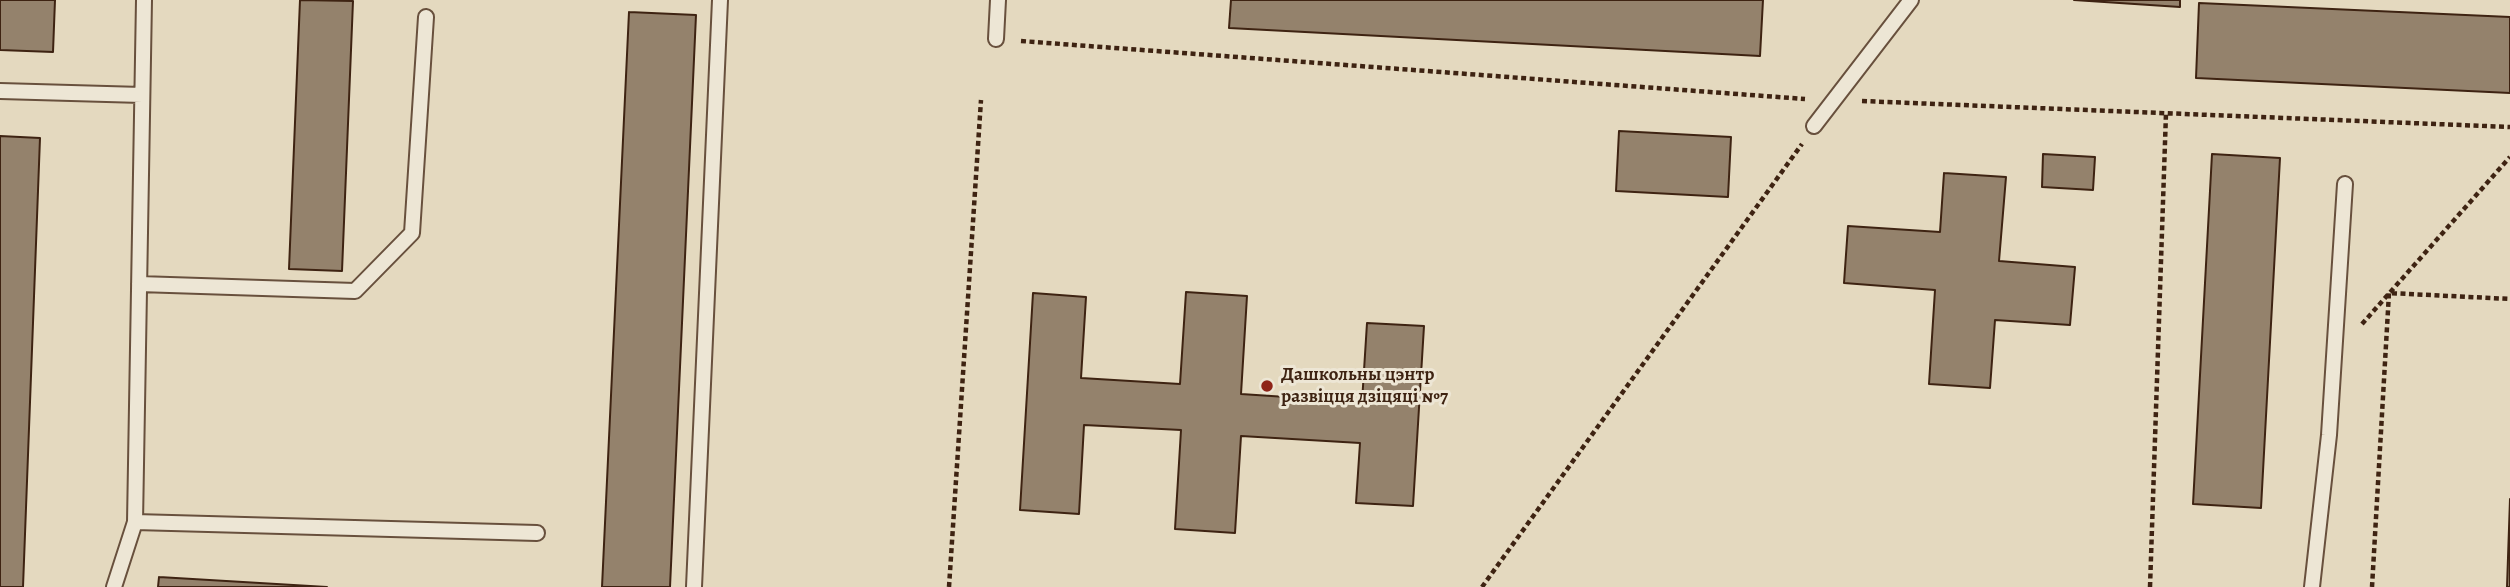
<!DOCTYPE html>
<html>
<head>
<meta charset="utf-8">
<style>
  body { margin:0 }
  canvas { display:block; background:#e4d9bf }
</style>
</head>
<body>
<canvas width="2510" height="587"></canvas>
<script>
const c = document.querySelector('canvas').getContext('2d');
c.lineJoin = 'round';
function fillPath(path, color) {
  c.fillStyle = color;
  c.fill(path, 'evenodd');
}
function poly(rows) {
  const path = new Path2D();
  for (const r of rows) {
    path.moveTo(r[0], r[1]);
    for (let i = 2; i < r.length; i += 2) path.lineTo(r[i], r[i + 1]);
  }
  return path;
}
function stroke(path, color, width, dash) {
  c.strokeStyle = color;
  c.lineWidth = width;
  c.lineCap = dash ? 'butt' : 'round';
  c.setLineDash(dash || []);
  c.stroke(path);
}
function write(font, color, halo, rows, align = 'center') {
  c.font = font + ' Alegreya,serif';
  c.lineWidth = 6;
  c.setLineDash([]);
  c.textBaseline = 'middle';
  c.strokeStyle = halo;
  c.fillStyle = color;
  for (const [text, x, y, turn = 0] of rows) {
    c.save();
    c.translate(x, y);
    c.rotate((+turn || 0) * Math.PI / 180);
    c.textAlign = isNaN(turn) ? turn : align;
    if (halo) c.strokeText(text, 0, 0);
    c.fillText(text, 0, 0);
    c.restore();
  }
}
const building = poly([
  [0,0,55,0,53,52,0,50,0,0],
  [300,0,353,1,342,271,289,269,300,0],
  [1231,0,1763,0,1760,56,1229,28,1231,0],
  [2074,0,2180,0,2180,7,2074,0],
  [2199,3,2510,17,2510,93,2196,78,2199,3],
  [629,12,696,15,670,587,602,587,629,12],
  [1619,131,1731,137,1728,197,1616,191,1619,131],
  [0,136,40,138,23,587,0,587,0,136],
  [2043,154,2095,157,2093,190,2042,187,2043,154],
  [2212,154,2280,158,2261,508,2193,504,2212,154],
  [1944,173,2006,177,1999,261,2075,267,2070,325,1995,320,1990,388,1929,384,1935,290,1844,283,1848,226,1940,232,1944,173],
  [1186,292,1247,296,1241,394,1362,402,1367,323,1424,326,1413,506,1356,503,1360,443,1241,436,1235,533,1175,529,1181,430,1084,425,1079,514,1020,510,1033,293,1086,297,1081,378,1180,384,1186,292],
  [2510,499,2510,587,2507,587,2510,499],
  [159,577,327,587,158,587,159,577]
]);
const path = poly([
  [1021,41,1805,99],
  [1862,101,2510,127],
  [2362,324,2510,157],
  [949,587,981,100],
  [1482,587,1802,144],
  [2150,587,2166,113],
  [2372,587,2389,293,2510,299]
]);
const lane = poly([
  [996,39,998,0],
  [0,91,142,95],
  [1814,126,1911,0],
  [139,284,355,291,412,233,426,17],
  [135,522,537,533],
  [114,587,135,522,144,0],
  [694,587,720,0],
  [2312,587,2329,435,2345,184]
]);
const markers = [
  [1267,386,7,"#8f2418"]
];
const poiNames = [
  ["Дашкольны цэнтр",1281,375],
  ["развіцця дзіцяці №7",1281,397]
];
fillPath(building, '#94826c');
stroke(building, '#3e2312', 2);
stroke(lane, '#68503d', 18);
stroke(path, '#3e2312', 4.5, [5, 3.5]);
stroke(lane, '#ede6d5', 14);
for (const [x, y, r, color] of markers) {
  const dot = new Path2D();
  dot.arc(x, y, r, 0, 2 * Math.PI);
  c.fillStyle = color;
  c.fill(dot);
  stroke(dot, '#ede6d5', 2.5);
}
write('bold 19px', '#3e2312', '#ede6d5', poiNames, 'left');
</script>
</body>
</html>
